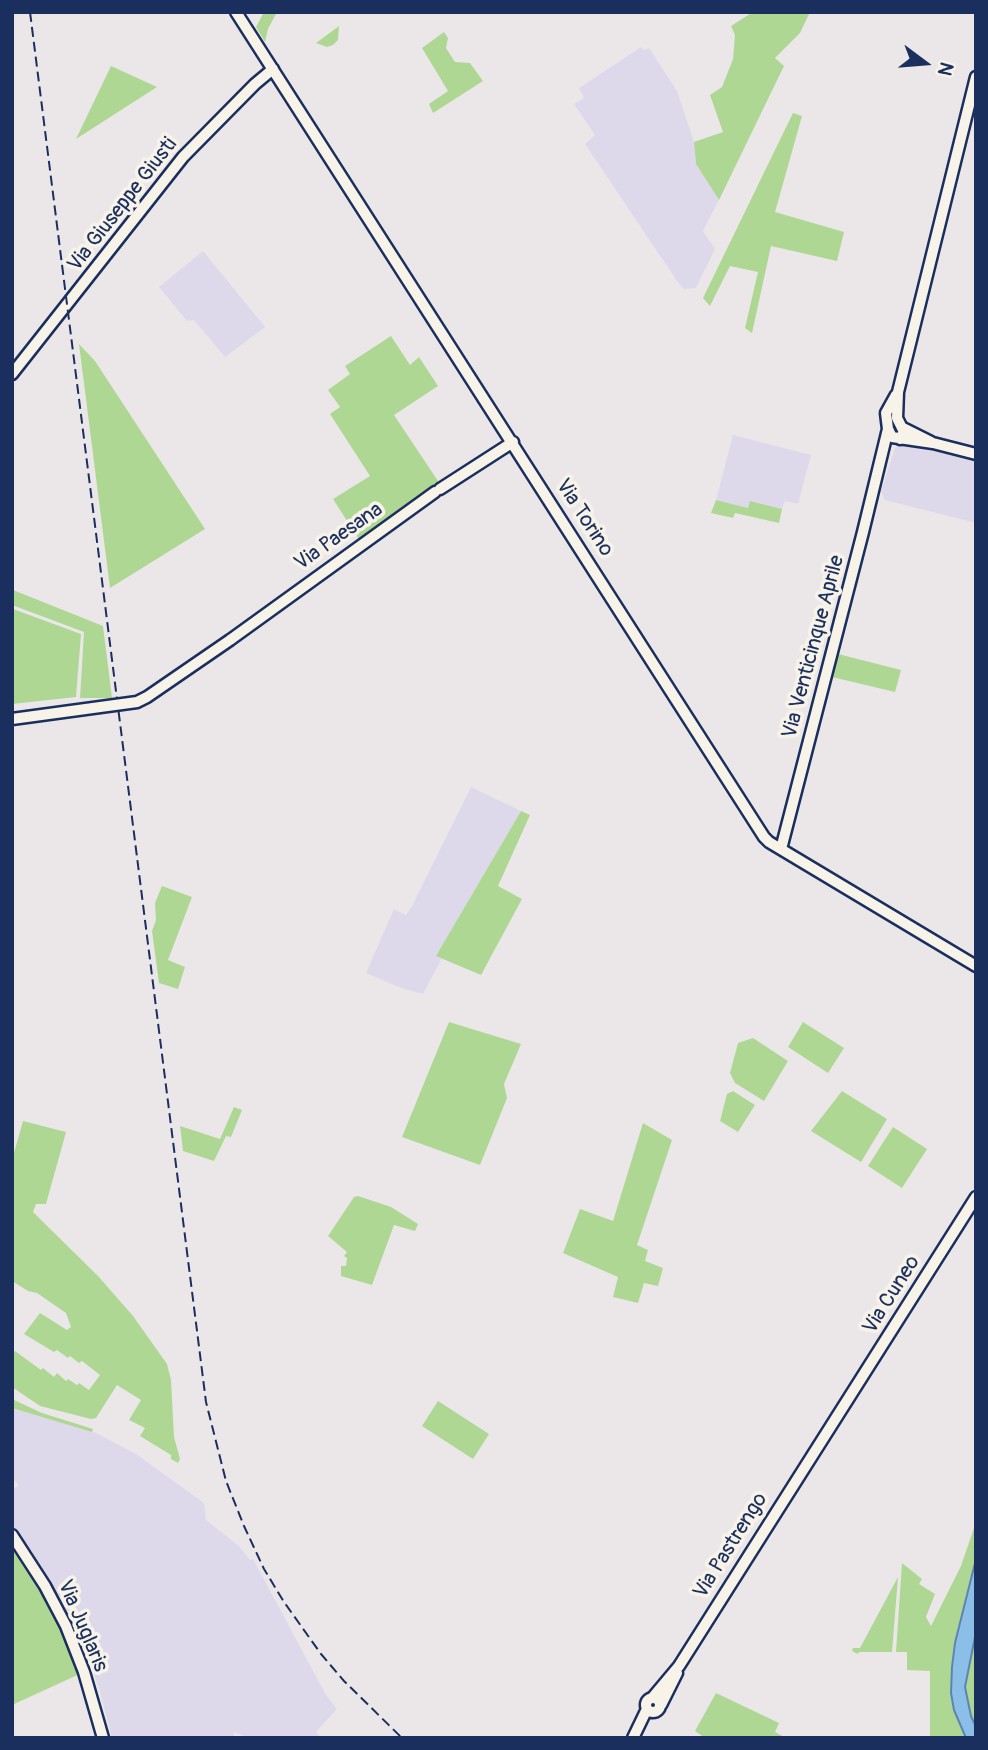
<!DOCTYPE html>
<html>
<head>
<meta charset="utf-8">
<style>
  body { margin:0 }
  #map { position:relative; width:988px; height:1750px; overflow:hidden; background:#ebe7e9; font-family:Pangolin,sans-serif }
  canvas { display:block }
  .frame { position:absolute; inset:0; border:14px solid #1b2f5e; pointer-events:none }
  .north { position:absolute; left:890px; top:28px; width:70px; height:70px; -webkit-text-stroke:5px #f7f3e8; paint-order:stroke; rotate:106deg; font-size:19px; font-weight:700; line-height:28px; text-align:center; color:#1b2f5e }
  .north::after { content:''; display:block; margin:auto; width:24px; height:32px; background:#1b2f5e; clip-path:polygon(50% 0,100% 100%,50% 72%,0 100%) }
</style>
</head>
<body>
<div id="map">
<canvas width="988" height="1750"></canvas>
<div class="frame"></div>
<div class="north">N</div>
</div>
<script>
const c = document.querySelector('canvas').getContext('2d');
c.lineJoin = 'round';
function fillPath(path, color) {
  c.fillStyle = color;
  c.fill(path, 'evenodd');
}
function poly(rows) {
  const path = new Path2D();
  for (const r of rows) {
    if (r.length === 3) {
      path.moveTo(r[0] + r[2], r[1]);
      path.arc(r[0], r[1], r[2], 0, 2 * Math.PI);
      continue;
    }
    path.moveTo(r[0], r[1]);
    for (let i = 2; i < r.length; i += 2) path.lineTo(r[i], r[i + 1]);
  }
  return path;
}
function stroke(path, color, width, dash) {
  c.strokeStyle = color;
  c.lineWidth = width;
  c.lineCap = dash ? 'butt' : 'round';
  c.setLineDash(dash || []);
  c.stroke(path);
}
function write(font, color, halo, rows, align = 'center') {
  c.font = font + ' Pangolin,sans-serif';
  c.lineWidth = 7;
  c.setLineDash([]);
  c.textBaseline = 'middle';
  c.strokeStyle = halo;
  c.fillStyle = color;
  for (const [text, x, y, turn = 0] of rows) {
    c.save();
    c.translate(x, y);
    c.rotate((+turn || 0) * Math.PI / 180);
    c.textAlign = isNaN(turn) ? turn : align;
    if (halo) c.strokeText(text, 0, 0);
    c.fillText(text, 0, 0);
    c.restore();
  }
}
const built = poly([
  [641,47,644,50,649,48,677,91,694,142,696,164,719,200,703,231,715,249,696,288,684,289,677,281,585,144,595,135,574,104,584,98,579,88],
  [203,251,265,327,225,357,194,320,187,321,159,287],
  [733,435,811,455,798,504,785,501,782,509,751,501,748,508,716,500],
  [907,444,976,462,976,523,885,500,881,492,892,457,895,448],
  [471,787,521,811,437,955,442,958,423,994,401,988,366,973,394,909,406,915,412,906],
  [12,1408,96,1433,136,1454,204,1503,206,1520,239,1546,250,1560,253,1559,326,1695,337,1709,316,1732,322,1738,249,1738,234,1732,234,1738,112,1738,99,1688,80,1637,27,1547,12,1528,12,1490,19,1485,12,1478]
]);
const green = poly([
  [264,12,277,12,268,29,265,42,256,27],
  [753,12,810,12,800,33,775,58,784,66,719,200,696,164,694,142,723,132,710,95,722,87,733,59,735,35,731,26],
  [339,26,338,40,333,45,327,47,316,43],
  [444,32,448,38,446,48,455,62,470,63,483,81,433,113,429,104,448,91,422,48],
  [111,66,157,87,76,139],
  [793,113,802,116,775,212,844,232,837,261,771,246,752,333,745,328,758,272,730,266,710,306,703,298],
  [391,336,410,365,419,357,438,386,394,415,440,484,360,541,333,499,370,476,330,414,340,407,328,390,350,374,345,366],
  [79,344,95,361,205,529,110,588],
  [716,500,748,508,750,501,782,509,779,523,735,513,733,518,711,513],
  [13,590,103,626,112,698,80,698,84,632,12,605],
  [13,609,81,634,76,697,12,704],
  [838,654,901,670,895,692,832,677],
  [521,811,530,815,498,886,522,899,481,975,436,956],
  [162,886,192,897,168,960,185,967,178,989,159,983,152,931,156,920,155,903],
  [449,1022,521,1044,504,1084,507,1098,480,1165,402,1137],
  [803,1022,844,1048,828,1073,788,1047],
  [753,1038,788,1061,764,1101,735,1083,730,1073,738,1043],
  [733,1091,755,1105,738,1132,720,1121,727,1094],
  [842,1091,887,1119,861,1162,811,1131],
  [234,1107,242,1110,231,1137,226,1136,214,1161,183,1151,180,1126,220,1139],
  [23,1121,66,1132,46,1204,36,1204,33,1212,98,1276,133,1316,167,1364,171,1380,174,1437,180,1459,178,1463,171,1459,171,1455,140,1436,145,1428,129,1420,141,1400,117,1385,96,1418,91,1419,40,1406,12,1387,12,1354,15,1351,41,1370,43,1368,54,1377,57,1373,66,1381,68,1379,77,1385,79,1383,89,1390,100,1375,82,1361,79,1363,70,1356,68,1358,57,1350,54,1352,24,1334,40,1313,67,1330,71,1327,66,1313,37,1293,28,1291,12,1281,12,1160],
  [643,1123,672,1140,637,1245,648,1250,645,1261,663,1268,658,1286,644,1283,638,1303,613,1297,618,1277,563,1253,580,1209,613,1221],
  [893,1127,927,1149,902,1188,868,1166],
  [358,1196,391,1207,418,1224,415,1231,394,1225,372,1285,341,1276,341,1266,346,1266,347,1258,344,1256,347,1252,328,1236,354,1197],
  [12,1399,42,1413,93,1429,92,1432,12,1408],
  [438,1401,489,1434,473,1459,422,1426],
  [976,1522,976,1559,955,1643,954,1710,966,1738,930,1738,930,1671,907,1670,907,1652,896,1652,902,1563,922,1579,919,1584,935,1594,926,1617,931,1626,961,1566],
  [12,1538,72,1625,84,1672,12,1705],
  [898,1577,892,1652,859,1652,858,1654,852,1651,853,1648,860,1648],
  [976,1632,976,1727,971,1716,965,1687],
  [716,1693,779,1723,775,1732,786,1738,705,1738,695,1731]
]);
const water = poly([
  [976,1559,976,1632,965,1687,971,1716,976,1727,976,1738,966,1738,954,1710,951,1693,952,1667,955,1643,976,1559]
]);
const secondary = poly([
  [236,12,764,837,769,842,976,966],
  [12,374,183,157,255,84,273,69],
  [896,395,886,413,888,429,892,437,933,443,976,454],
  [903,428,931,442],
  [900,439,904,432,897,418,898,392,976,77],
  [440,489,513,442],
  [230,640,435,492],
  [781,849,863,532,888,429],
  [12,1535,45,1586,66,1626,84,1672,103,1738],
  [653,1697,679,1666,976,1197],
  [653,1705,7],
  [661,1705,677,1673],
  [633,1738,647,1709]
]);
const rail = poly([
  [30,12,206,1402,226,1481,244,1526,264,1569,284,1602,321,1654,344,1681,402,1738]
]);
const secondaryBridge = poly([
  [12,719,137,702,147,697,230,640]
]);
const streetNames = [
  ["Via Giuseppe Giusti",123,205,-52],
  ["Via Torino",584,518,57],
  ["Via Paesana",339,537,-35],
  ["Via Venticinque Aprile",814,647,-75],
  ["Via Cuneo",892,1295,-58],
  ["Via Pastrengo",731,1546,-58],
  ["Via Juglaris",82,1626,67]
];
fillPath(built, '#ddd9ea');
fillPath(green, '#afd794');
fillPath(water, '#8bbfe8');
stroke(water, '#5e85b1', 2);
stroke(secondary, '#1b2f5e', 15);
stroke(secondary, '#f7f3e8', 10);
stroke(rail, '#1b2f5e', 2, [10, 5]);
stroke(secondaryBridge, '#1b2f5e', 15, []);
stroke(secondaryBridge, '#f7f3e8', 10);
write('21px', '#1b2f5e', '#f7f3e8', streetNames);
</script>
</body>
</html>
